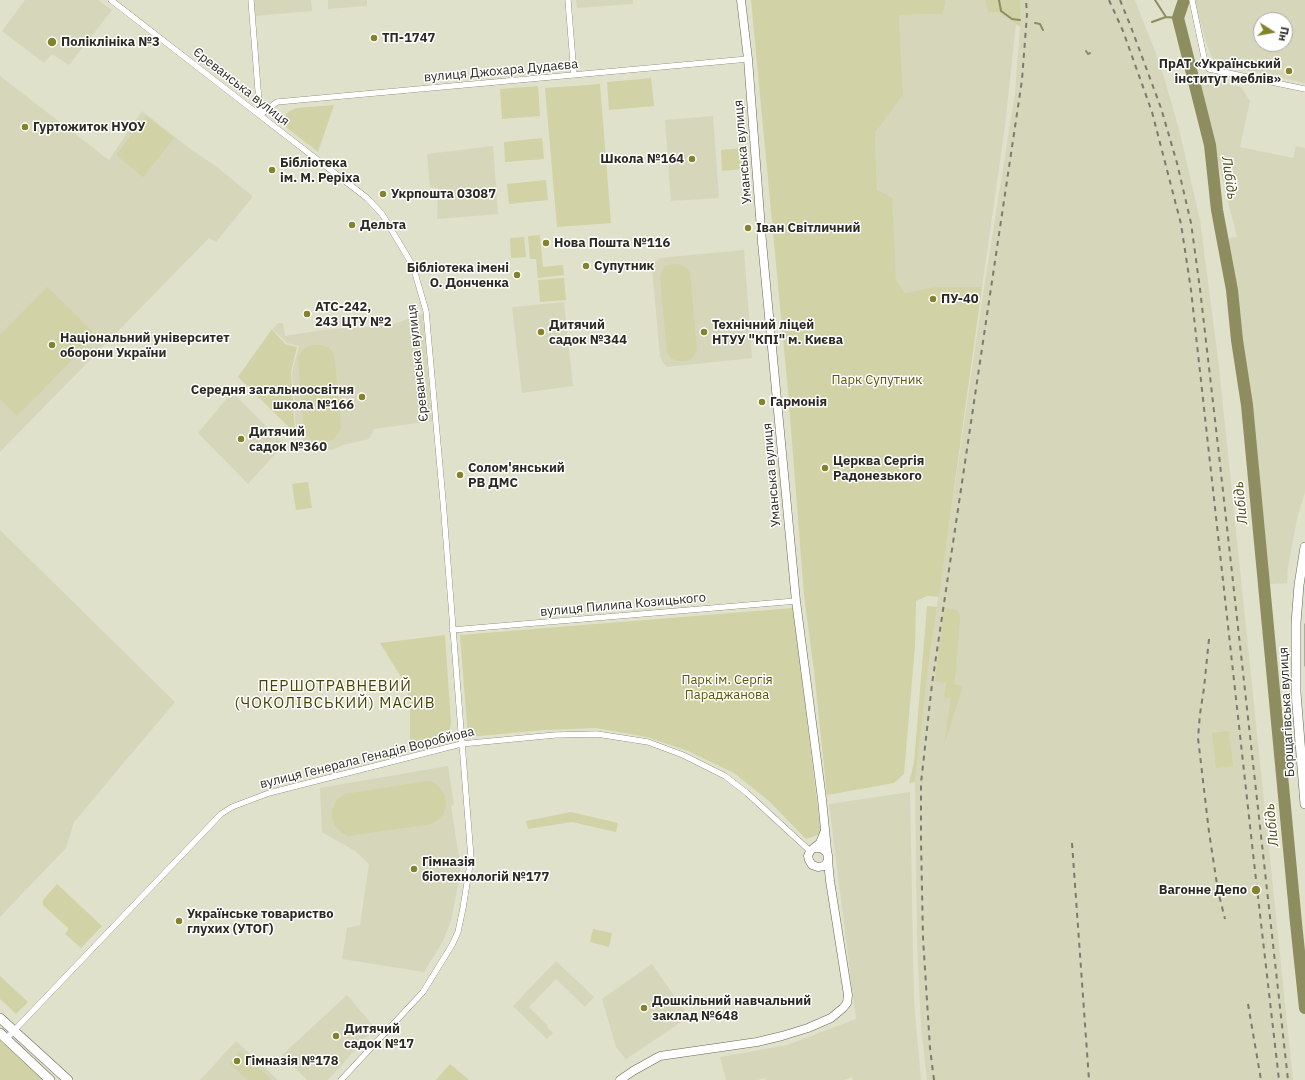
<!DOCTYPE html>
<html>
<head>
<meta charset="utf-8">
<style>
  body { margin:0 }
  #map { position:relative; width:1305px; height:1080px; overflow:hidden; background:#e0e1cb; font-family:"IBM Plex Sans",sans-serif }
  canvas { display:block }
  .north { position:absolute; left:1253px; top:12px; width:40px; height:40px; box-sizing:border-box; background:#fff; border:1px solid #aaaaa7; border-radius:50%; rotate:101deg; font-size:11px; font-weight:700; line-height:16px; text-align:center; color:#2a2a22 }
  .north::after { content:''; display:block; margin:auto; width:14px; height:18px; background:#84832c; clip-path:polygon(50% 0,100% 100%,50% 72%,0 100%) }
</style>
</head>
<body>
<div id="map">
<canvas width="1305" height="1080"></canvas>
<div class="north">Пн</div>
</div>
<script>
const c = document.querySelector('canvas').getContext('2d');
c.lineJoin = 'round';
function fillPath(path, color) {
  c.fillStyle = color;
  c.fill(path, 'evenodd');
}
function poly(rows) {
  const path = new Path2D();
  for (const r of rows) {
    path.moveTo(r[0], r[1]);
    for (let i = 2; i < r.length; i += 2) path.lineTo(r[i], r[i + 1]);
  }
  return path;
}
function stroke(path, color, width, dash) {
  c.strokeStyle = color;
  c.lineWidth = width;
  c.lineCap = dash ? 'butt' : 'round';
  c.setLineDash(dash || []);
  c.stroke(path);
}
function write(font, color, halo, rows, align = 'center') {
  c.font = font + ' "IBM Plex Sans",sans-serif';
  c.lineWidth = 3;
  c.setLineDash([]);
  c.textBaseline = 'middle';
  c.strokeStyle = halo;
  c.fillStyle = color;
  for (const [text, x, y, turn = 0] of rows) {
    c.save();
    c.translate(x, y);
    c.rotate((+turn || 0) * Math.PI / 180);
    c.textAlign = isNaN(turn) ? turn : align;
    if (halo) c.strokeText(text, 0, 0);
    c.fillText(text, 0, 0);
    c.restore();
  }
}
const built = poly([
  [25,0,98,0,112,10,69,65,52,54,44,63,2,31],
  [254,0,311,0,312,11,255,16],
  [328,0,367,0,367,6,328,9],
  [576,0,633,0,633,4,577,8],
  [945,0,985,0,988,13,999,12,1016,24,1005,126,982,287,934,287,905,293,896,280,877,190,875,133,903,95,899,15,942,14,945,5],
  [1020,0,1135,0,1160,64,1179,129,1200,220,1219,367,1293,1080,927,1080,921,1027,917,942,915,782,929,661,982,301,1015,93,1021,13],
  [1194,0,1305,0,1305,83,1223,65,1217,62,1212,57,1208,48],
  [1261,20,1285,20,1285,44,1261,44],
  [0,76,109,160,142,111,189,148,217,167,250,194,252,196,251,199,216,242,209,238,0,452],
  [1197,78,1241,87,1250,101,1240,147,1293,158,1296,146,1305,148,1305,492,1297,519,1288,567,1287,583,1270,584,1266,581,1241,356,1224,239,1237,237],
  [713,116,719,198,671,201,665,120],
  [493,146,498,214,437,219,438,188,430,187,427,154],
  [744,250,752,358,667,367,663,363,660,356,652,270,653,264,656,261,660,258],
  [564,302,573,386,522,393,512,307],
  [423,314,432,421,374,429,369,439,343,445,332,450,319,449,303,441,296,427,292,372,299,346,287,343,273,329,278,323,283,323,285,336,322,330,390,325],
  [232,392,284,444,248,484,198,433],
  [0,530,175,702,74,822,66,848,0,917],
  [448,766,454,805,451,806,460,864,460,874,451,921,443,941,424,972,342,959,347,928,360,925,369,864,355,851,322,832,320,788],
  [910,792,914,1001,921,1080,853,1080,852,1077,845,1080,766,1080,765,1078,757,1080,726,1080,720,1057,787,1045,856,1019,829,804],
  [556,961,594,997,585,1007,556,979,529,1007,548,1026,547,1027,553,1033,547,1039,513,1006],
  [652,964,689,1017,626,1059,616,1047,602,999],
  [347,995,375,1028,328,1080,307,1080,282,1055],
  [236,1041,278,1080,200,1080]
]);
const green = poly([
  [751,0,945,0,945,5,942,14,899,15,903,95,875,133,877,190,892,198,896,280,905,293,934,287,982,287,939,597,927,596,916,601,915,646,904,774,894,783,827,795,814,671,804,595,788,391],
  [985,0,1020,0,1021,13,1020,27,999,12,988,13],
  [651,78,654,106,609,110,607,82],
  [600,84,611,223,557,227,545,88],
  [538,86,540,116,502,119,500,89],
  [334,105,318,152,287,128,284,122,285,117,288,112,296,108],
  [146,116,174,138,143,177,116,155],
  [542,138,544,159,505,162,504,142],
  [742,148,744,169,722,171,721,150],
  [546,180,548,200,509,204,507,184],
  [540,235,543,267,563,265,564,275,538,278,536,259,530,259,528,236],
  [524,237,526,257,511,258,510,238],
  [674,264,682,265,687,268,690,273,697,350,694,356,691,359,684,361,677,361,671,358,667,353,660,277,662,271,665,266],
  [564,278,566,300,540,302,538,280],
  [47,287,96,335,17,416,0,399,0,335],
  [272,329,285,344,297,347,291,372,295,433,238,377],
  [315,345,322,345,329,348,333,353,335,361,341,428,337,435,332,440,325,442,316,442,310,438,305,433,303,424,298,358,301,352,307,347],
  [308,482,312,508,296,510,292,484],
  [927,606,937,607,929,661,915,782,909,783,914,762],
  [793,608,821,834,806,839,770,802,734,773,688,751,647,737,596,728,544,730,468,737,460,635],
  [944,608,957,610,959,613,960,620,956,670,954,684,963,686,944,745,951,698,944,697,946,683,935,681],
  [445,635,451,723,450,729,447,734,430,742,410,747,410,707,406,685,380,643],
  [1229,731,1233,766,1216,768,1212,733],
  [427,781,433,782,440,788,445,796,446,805,444,812,440,818,431,824,348,836,341,832,335,826,332,818,332,811,334,805,338,799,345,794],
  [571,812,618,823,616,832,572,822,528,829,526,821],
  [57,884,102,926,81,948,65,934,68,930,68,928,43,905,43,900],
  [593,929,612,933,609,947,590,942],
  [0,976,28,1002,16,1014,0,999],
  [0,1037,46,1080,0,1080],
  [240,1051,271,1079,270,1080,248,1080,230,1064],
  [450,1064,469,1080,436,1080]
]);
const stream = poly([
  [999,0,1001,11,1012,19,1020,20],
  [1155,0,1166,17],
  [1152,22,1166,17,1178,18],
  [1035,23,1040,24,1043,30],
  [1086,51,1088,54,1090,53]
]);
const river = poly([
  [1184,0,1178,18,1210,145,1217,210,1232,290,1237,340,1247,405,1296,923,1305,1008]
]);
const street = poly([
  [111,0,240,100,367,198,382,214,413,266,426,311,443,501,471,858,463,908,458,932,452,945,423,992,341,1080],
  [251,0,260,115],
  [568,0,574,75],
  [1192,0,1205,62,1209,69,1305,89],
  [260,115,277,102,748,59],
  [452,630,796,601],
  [6,1039,221,814,232,807,269,793,461,744,555,735,597,734,648,742,683,755,725,776,747,793,810,851]
]);
const secondary = poly([
  [814,848,821,848,826,852,828,855,828,861,824,866,818,867,812,865,809,860,808,856,810,851,820,843,824,833],
  [620,1080,633,1071,660,1056,757,1042,782,1036,808,1028,831,1018,843,1008,847,1003,848,995,830,881,822,799,796,601,762,242,748,59,741,0]
]);
const primary = poly([
  [1305,547,1299,585,1296,623,1296,693,1305,804],
  [0,1018,68,1080],
  [0,1033,50,1080]
]);
const tram = poly([
  [1305,624,1305,666]
]);
const rail = poly([
  [1109,0,1123,31,1152,112,1181,224,1191,290,1254,862,1279,1080],
  [1120,0,1131,27,1161,108,1177,163,1191,223,1200,289,1218,446,1288,1080],
  [1209,639,1204,688,1200,714,1198,738,1209,832,1218,891,1225,919],
  [1072,843,1089,1080],
  [1248,1004,1261,1080],
  [934,1080,930,1048,923,938,921,841,921,783,932,684,943,610,1022,80,1027,14,1026,0]
]);
const markers = [
  [374,38,4,"#84832c"],
  [52,42,5,"#84832c"],
  [1289,71,4,"#84832c"],
  [25,127,4,"#84832c"],
  [692,159,4,"#84832c"],
  [272,170,4,"#84832c"],
  [383,194,4,"#84832c"],
  [352,225,4,"#84832c"],
  [748,228,4,"#84832c"],
  [546,243,4,"#84832c"],
  [586,266,4,"#84832c"],
  [517,275,4,"#84832c"],
  [933,299,4,"#84832c"],
  [307,314,4,"#84832c"],
  [541,332,4,"#84832c"],
  [704,332,4,"#84832c"],
  [52,345,4,"#84832c"],
  [362,397,4,"#84832c"],
  [762,402,4,"#84832c"],
  [241,439,4,"#84832c"],
  [825,468,4,"#84832c"],
  [460,475,4,"#84832c"],
  [414,869,4,"#84832c"],
  [1256,890,5,"#84832c"],
  [179,921,4,"#84832c"],
  [644,1008,4,"#84832c"],
  [336,1036,4,"#84832c"],
  [237,1061,4,"#84832c"]
];
const poiNames = [
  ["ТП-1747",382,38],
  ["Поліклініка №3",61,42],
  ["ПрАТ «Український",1281,64,"right"],
  ["інститут меблів»",1281,79,"right"],
  ["Гуртожиток НУОУ",33,127],
  ["Школа №164",684,159,"right"],
  ["Бібліотека",280,163],
  ["ім. М. Реріха",280,178],
  ["Укрпошта 03087",391,194],
  ["Дельта",360,225],
  ["Іван Світличний",756,228],
  ["Нова Пошта №116",554,243],
  ["Супутник",594,266],
  ["Бібліотека імені",509,268,"right"],
  ["О. Донченка",509,283,"right"],
  ["ПУ-40",941,299],
  ["АТС-242,",315,307],
  ["243 ЦТУ №2",315,322],
  ["Дитячий",549,325],
  ["садок №344",549,340],
  ["Технічний ліцей",712,325],
  ["НТУУ \"КПІ\" м. Києва",712,340],
  ["Національний університет",60,338],
  ["оборони України",60,353],
  ["Середня загальноосвітня",354,390,"right"],
  ["школа №166",354,405,"right"],
  ["Гармонія",770,402],
  ["Дитячий",249,432],
  ["садок №360",249,447],
  ["Церква Сергія",833,461],
  ["Радонезького",833,476],
  ["Солом'янський",468,468],
  ["РВ ДМС",468,483],
  ["Гімназія",422,862],
  ["біотехнологій №177",422,877],
  ["Вагонне Депо",1247,890,"right"],
  ["Українське товариство",187,914],
  ["глухих (УТОГ)",187,929],
  ["Дошкільний навчальний",652,1001],
  ["заклад №648",652,1016],
  ["Дитячий",344,1029],
  ["садок №17",344,1044],
  ["Гімназія №178",245,1061]
];
const streetNames = [
  ["вулиця Джохара Дудаєва",501,71,-5],
  ["Єреванська вулиця",241,87,38],
  ["Уманська вулиця",743,152,-95],
  ["Єреванська вулиця",418,363,-96],
  ["Уманська вулиця",772,475,-95],
  ["вулиця Пилипа Козицького",623,605,-5],
  ["Борщагівська вулиця",1287,712,-93],
  ["вулиця Генерала Генадія Воробйова",367,758,-14]
];
const parkNames = [
  ["Парк Супутник",877,380],
  ["Парк ім. Сергія",727,680],
  ["Параджанова",727,695]
];
const waterNames = [
  ["Либідь",1229,178,82],
  ["Либідь",1241,503,-96],
  ["Либідь",1272,825,-96]
];
const quarterNames = [
  ["ПЕРШОТРАВНЕВИЙ",335,687],
  ["(ЧОКОЛІВСЬКИЙ) МАСИВ",335,704]
];
fillPath(built, '#d5d6ba');
fillPath(green, '#d1d2a6');
stroke(stream, '#8d8d5f', 2);
stroke(river, '#8d8d5f', 12);
stroke(street, '#666654', 6);
stroke(secondary, '#666654', 9);
stroke(primary, '#666654', 10);
stroke(street, '#fff', 5.5);
stroke(secondary, '#fff', 8);
stroke(primary, '#fff', 9);
stroke(tram, '#7a7b6d', 1);
stroke(rail, '#7a7b6d', 2, [5, 5]);
for (const [x, y, r, color] of markers) {
  const dot = new Path2D();
  dot.arc(x, y, r, 0, 2 * Math.PI);
  c.fillStyle = color;
  c.fill(dot);
  stroke(dot, '#fff', 1.5);
}
write('bold 13px', '#2a2a22', '#fff', poiNames, 'left');
write('13px', '#2a2a22', '#fff', streetNames);
write('13px', '#585703', '#fff', parkNames);
write('italic 14px', '#4d4d15', '#fff', waterNames);
c.letterSpacing = '1px';
write('15px', '#444301', '#fff', quarterNames);
c.letterSpacing = '0px';
</script>
</body>
</html>
